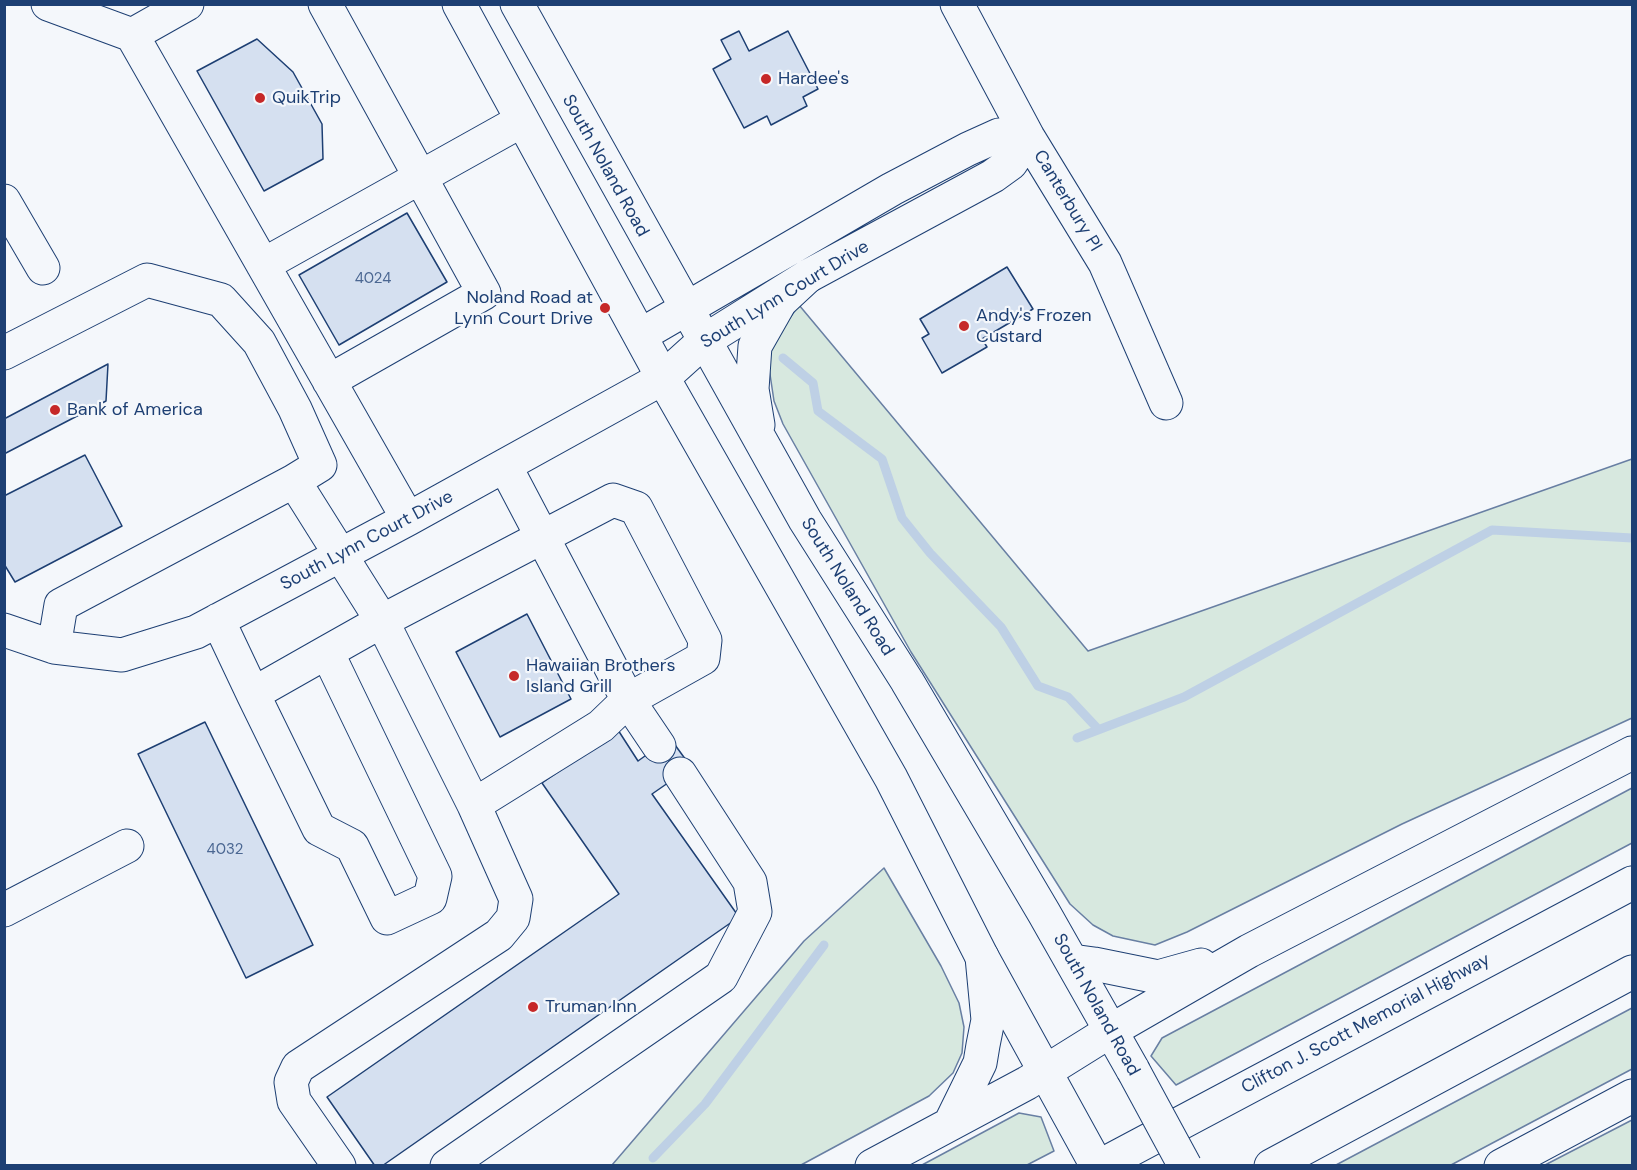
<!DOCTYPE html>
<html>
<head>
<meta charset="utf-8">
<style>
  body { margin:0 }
  #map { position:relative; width:1637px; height:1170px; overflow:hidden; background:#f4f7fb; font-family:"DM Sans",sans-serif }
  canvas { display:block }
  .frame { position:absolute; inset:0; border:6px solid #1d3f73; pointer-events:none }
</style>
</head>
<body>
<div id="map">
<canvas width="1637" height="1170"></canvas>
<div class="frame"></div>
</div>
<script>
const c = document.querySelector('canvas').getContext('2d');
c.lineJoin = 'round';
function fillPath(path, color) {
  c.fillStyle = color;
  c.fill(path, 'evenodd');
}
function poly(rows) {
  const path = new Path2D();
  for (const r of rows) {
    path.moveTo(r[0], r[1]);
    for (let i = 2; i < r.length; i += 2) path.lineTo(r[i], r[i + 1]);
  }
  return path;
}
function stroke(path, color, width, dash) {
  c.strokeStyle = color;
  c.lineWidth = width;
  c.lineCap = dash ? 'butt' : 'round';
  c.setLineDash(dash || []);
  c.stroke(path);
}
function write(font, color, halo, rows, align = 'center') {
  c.font = font + ' "DM Sans",sans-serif';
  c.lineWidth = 4.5;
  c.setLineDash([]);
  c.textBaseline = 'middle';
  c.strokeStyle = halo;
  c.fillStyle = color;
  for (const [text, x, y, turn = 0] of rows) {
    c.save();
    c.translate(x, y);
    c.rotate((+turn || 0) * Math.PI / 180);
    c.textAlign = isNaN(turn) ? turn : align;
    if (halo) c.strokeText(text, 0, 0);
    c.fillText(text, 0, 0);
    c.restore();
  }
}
const green = poly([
  [799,305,1088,651,1632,459,1632,718,1402,824,1187,932,1155,945,1113,936,1093,925,1070,904,911,652,783,424,774,401,768,361,771,344,799,305],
  [1632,788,1632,843,1176,1085,1151,1056,1162,1038,1632,788],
  [884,868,941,966,959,1003,964,1027,962,1053,953,1073,929,1096,801,1165,612,1165,804,941,884,868],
  [1632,1008,1632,1069,1451,1165,1336,1165,1632,1008],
  [1019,1113,1041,1117,1054,1151,1027,1165,922,1165,1019,1113],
  [1632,1120,1632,1165,1545,1165,1632,1120]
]);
const stream = poly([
  [783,358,813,383,818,411,882,459,902,518,930,553,1001,627,1038,686,1068,697,1098,729],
  [1077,738,1184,697,1492,530,1632,538],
  [653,1158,705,1104,824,945]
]);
const building = poly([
  [739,31,749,51,788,31,818,89,803,97,807,106,771,125,767,116,744,128,713,69,731,59,721,40,739,31],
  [257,39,293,72,322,124,323,159,264,191,197,71,257,39],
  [407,213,447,282,339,345,299,275,407,213],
  [1007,267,1033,309,982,339,987,347,942,373,922,338,929,334,920,319,1007,267],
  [108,364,106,401,4,454,4,419,108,364],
  [85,455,122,526,15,582,4,564,4,496,85,455],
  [527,614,571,699,500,737,456,652,527,614],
  [205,722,313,945,246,978,138,754,205,722],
  [618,730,638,761,670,738,691,767,652,794,739,917,382,1166,375,1166,327,1097,619,894,542,783,618,730]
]);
const minor = poly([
  [48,4,132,35,187,4],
  [325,4,484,293,329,381],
  [957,4,1028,137,1105,263,1166,403],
  [132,35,408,519],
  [4,201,43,268],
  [263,265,521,121],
  [4,353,147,280,221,300,259,342,295,409,320,465,294,481],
  [505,466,628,700,659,746],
  [218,620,253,694],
  [4,630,54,647,122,655,196,632,408,519,663,378,704,341,808,276,993,176,1011,163,1028,137,999,135,968,149,892,189,641,335],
  [54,647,61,605,294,481,382,621,474,805,516,899,513,918,499,935,298,1067,291,1082,294,1101,339,1166],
  [327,652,435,876,430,898,387,918,352,846,319,829,253,694,327,652,382,621,613,500,636,508,705,640,703,658,628,700,601,726,474,805],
  [4,910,127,846],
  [447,1166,721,977,755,912,750,882,680,774]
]);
const major = poly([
  [459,4,663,378,891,778,982,957,1097,1166],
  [517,4,805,520,907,681,1044,913,1133,1070],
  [758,425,752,389,755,346,780,302,808,276]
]);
const highway = poly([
  [1072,961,1094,964,1158,977,1201,965],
  [951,1122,980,1063,983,1045,988,1020,982,957],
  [872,1166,1027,1083,1112,1030,1249,951,1632,753],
  [1100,1166,1632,883],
  [1271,1166,1632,972],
  [1501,1166,1632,1096]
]);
const majorBridge = poly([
  [1133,1070,1185,1166]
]);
const markers = [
  [766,79,6,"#c62828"],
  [260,98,6,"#c62828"],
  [605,308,6,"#c62828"],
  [964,326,6,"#c62828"],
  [55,410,6,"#c62828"],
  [514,676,6,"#c62828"],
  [533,1007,6,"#c62828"]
];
const numberNames = [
  ["4024",373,279],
  ["4032",225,850]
];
const poiNames = [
  ["Hardee's",778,79],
  ["QuikTrip",272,98],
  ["Noland Road at",593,298,"right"],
  ["Lynn Court Drive",593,319,"right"],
  ["Andy's Frozen",976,316],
  ["Custard",976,337],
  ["Bank of America",67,410],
  ["Hawaiian Brothers",526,666],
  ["Island Grill",526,687],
  ["Truman Inn",545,1007]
];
const streetNames = [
  ["South Noland Road",605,166,61],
  ["Canterbury Pl",1067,201,59],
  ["South Lynn Court Drive",785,295,-31],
  ["South Lynn Court Drive",367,541,-28],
  ["South Noland Road",847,587,58],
  ["South Noland Road",1096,1005,61],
  ["Clifton J. Scott Memorial Highway",1366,1024,-28]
];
fillPath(green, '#d7e8df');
stroke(green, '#687fa3', 1.5);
stroke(stream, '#bed0e5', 9);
fillPath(building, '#d5e0f0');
stroke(building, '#1d3f73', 1.5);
stroke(minor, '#1d3f73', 35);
stroke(major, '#1d3f73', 35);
stroke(highway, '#1d3f73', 35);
stroke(minor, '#f4f7fb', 33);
stroke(major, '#f4f7fb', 33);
stroke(highway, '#f4f7fb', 33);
stroke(majorBridge, '#1d3f73', 35, []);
stroke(majorBridge, '#f4f7fb', 33);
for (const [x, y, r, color] of markers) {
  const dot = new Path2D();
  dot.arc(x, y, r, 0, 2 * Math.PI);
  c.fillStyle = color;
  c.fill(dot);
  stroke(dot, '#f4f7fb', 2);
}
write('15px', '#4b6792', null, numberNames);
write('18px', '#1d3f73', '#f4f7fb', poiNames, 'left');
write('18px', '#1d3f73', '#f4f7fb', streetNames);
</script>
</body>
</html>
